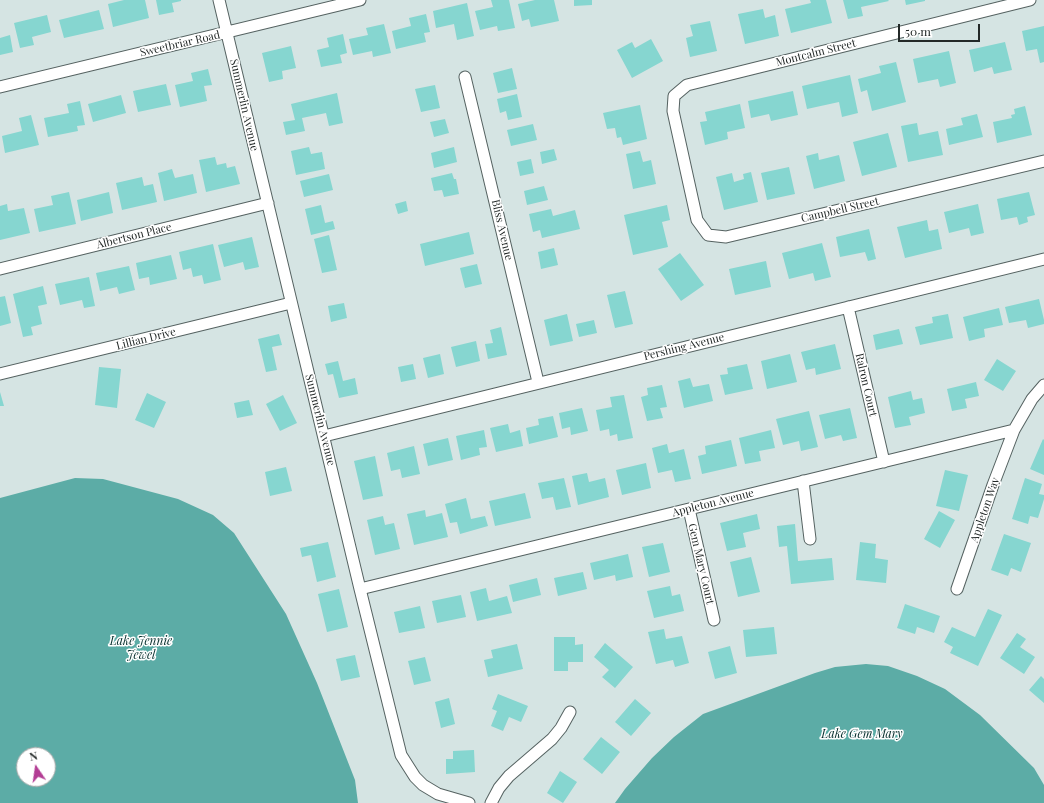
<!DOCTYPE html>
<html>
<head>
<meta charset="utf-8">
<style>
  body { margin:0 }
  #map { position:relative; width:1044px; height:803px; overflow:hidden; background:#d5e4e3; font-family:"Playfair Display",serif }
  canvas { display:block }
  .north { position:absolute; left:16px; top:747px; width:40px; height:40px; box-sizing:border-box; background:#fff; border:1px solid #a7a9a9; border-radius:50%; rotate:347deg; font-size:11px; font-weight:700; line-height:16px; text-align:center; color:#232928 }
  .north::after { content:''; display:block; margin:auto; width:14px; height:18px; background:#b33d94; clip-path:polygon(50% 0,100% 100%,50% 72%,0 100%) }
  .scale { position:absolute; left:898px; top:24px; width:82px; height:18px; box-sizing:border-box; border:2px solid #232928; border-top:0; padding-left:5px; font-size:12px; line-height:14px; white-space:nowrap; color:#232928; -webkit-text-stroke:3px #fff; paint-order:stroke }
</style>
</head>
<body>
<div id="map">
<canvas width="1044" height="803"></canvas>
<div class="north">N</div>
<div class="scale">50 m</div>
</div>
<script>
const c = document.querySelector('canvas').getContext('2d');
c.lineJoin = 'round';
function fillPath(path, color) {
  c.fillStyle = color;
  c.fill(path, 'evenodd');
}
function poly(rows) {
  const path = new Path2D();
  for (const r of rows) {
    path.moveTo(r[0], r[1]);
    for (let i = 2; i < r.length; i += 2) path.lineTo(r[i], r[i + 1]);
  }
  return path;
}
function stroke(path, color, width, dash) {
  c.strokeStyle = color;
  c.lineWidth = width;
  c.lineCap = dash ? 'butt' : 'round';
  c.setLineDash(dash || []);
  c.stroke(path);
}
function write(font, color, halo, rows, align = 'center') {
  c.font = font + ' "Playfair Display",serif';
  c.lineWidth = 3;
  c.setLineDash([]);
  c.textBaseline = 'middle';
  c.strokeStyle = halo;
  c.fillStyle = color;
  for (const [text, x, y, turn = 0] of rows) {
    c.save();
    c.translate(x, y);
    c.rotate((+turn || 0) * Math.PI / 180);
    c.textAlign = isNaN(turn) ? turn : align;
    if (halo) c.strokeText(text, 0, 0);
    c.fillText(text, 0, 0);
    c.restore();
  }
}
const water = poly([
  [75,478,103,479,178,499,213,515,234,533,286,614,317,683,355,780,358,803,0,803,0,498],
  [24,755,48,755,48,779,24,779],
  [866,664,888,666,917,676,945,689,980,715,1034,768,1044,785,1044,803,615,803,625,789,652,758,674,737,703,714,815,673,835,667]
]);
const building = poly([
  [124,0,145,0,149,18,113,27,108,4],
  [156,0,181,0,181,1,172,3,174,12,159,15],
  [491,0,509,0,515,28,498,31,497,26,480,30,475,11,493,7],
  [535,0,554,0,559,21,531,27,529,19,522,21,518,4],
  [574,0,592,0,592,5,574,6],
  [810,0,826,0,832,23,791,33,785,9,811,3],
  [843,0,888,0,889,1,861,7,863,16,848,19],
  [905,0,925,0,925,1,906,5],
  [467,3,474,36,457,40,454,24,436,28,433,11],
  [763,9,765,18,775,15,779,36,745,44,738,14],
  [99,10,104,29,64,38,59,20],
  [426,14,430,32,424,33,426,42,396,49,392,31,411,26,409,18],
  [47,15,51,32,32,37,34,45,20,48,14,23],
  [710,21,717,51,690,57,686,38,693,36,690,25],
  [384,24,391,53,373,57,372,51,353,55,349,39,368,35,366,28],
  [1044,26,1044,62,1040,63,1037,49,1026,51,1022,31],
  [343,34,347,53,340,55,342,63,321,67,317,50,329,47,327,38],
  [10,35,13,52,0,55,0,38],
  [651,39,663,61,632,78,617,50,632,42,635,48],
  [1005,42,1012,70,994,74,992,67,974,72,969,50],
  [291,46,296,68,282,71,283,79,269,82,262,53],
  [949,51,956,83,940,87,938,79,918,83,913,59],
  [896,62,906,102,872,111,867,90,861,92,858,79,881,73,879,66],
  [512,68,517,89,498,93,493,73],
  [208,69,212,85,204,86,207,101,180,107,175,85,193,81,191,73],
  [850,75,858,113,842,117,839,102,807,109,802,86],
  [166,84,171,105,138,112,133,91],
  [435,85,440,108,421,112,415,89],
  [793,91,798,115,771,121,769,114,751,118,748,101],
  [337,93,343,123,329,126,326,113,302,118,305,131,286,135,283,122,295,120,291,104],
  [517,94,522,117,508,120,506,111,500,113,497,99],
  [121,95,126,113,93,122,88,104],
  [80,101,85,125,77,126,78,131,48,137,44,118,69,113,67,104],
  [740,104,745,128,727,132,728,139,705,145,700,122,707,121,705,112],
  [640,105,647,139,623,145,621,137,617,138,615,128,607,129,603,113],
  [1025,106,1032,135,997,143,993,122,1012,118,1011,115,1015,114,1014,109],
  [977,114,983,137,949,145,946,129,963,125,961,118],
  [31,115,39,145,5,153,2,136,22,131,19,118],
  [445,119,449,133,434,137,430,122],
  [917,123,919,135,938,131,943,155,908,162,901,126],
  [533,124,537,140,511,146,507,130],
  [888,133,897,167,862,176,853,142],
  [309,147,311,154,322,152,325,169,296,175,291,151],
  [454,147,457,162,434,168,431,153],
  [554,149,557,160,542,164,540,152],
  [640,151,643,162,651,160,656,184,633,189,626,154],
  [818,153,819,160,839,155,845,181,814,189,806,156],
  [215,157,217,165,226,163,227,168,235,166,240,184,206,192,199,160],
  [531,159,534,173,520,176,517,162],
  [789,167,795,194,767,200,761,173],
  [172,169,175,178,193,174,197,193,164,201,158,173],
  [751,172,758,202,724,210,716,177,732,173,734,182,744,179,743,174],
  [452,173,454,179,456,179,459,194,444,197,442,190,434,191,431,178],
  [329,174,333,190,304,197,300,181],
  [142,177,144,186,153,184,157,202,122,210,116,183],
  [544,186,548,200,527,205,524,191],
  [69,192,76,224,39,232,34,209,53,205,51,196],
  [109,192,113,213,81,221,77,200],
  [1029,192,1035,215,1027,217,1028,222,1019,225,1017,217,1001,220,997,199],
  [406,201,408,211,398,214,395,204],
  [7,204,8,211,24,208,30,233,0,240,0,206],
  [978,204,984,233,971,236,969,228,949,233,944,212],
  [321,205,325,223,333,221,335,229,311,235,305,209],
  [667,205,670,220,662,222,668,247,633,255,624,215],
  [551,209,553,216,575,210,580,229,542,238,540,230,533,232,529,214],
  [927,220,929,231,938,229,942,249,905,258,897,227],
  [869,229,876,259,868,261,865,252,840,257,836,237],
  [469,232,474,254,425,266,420,244],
  [329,235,337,270,322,273,314,239],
  [252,237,259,267,245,270,243,262,224,267,218,245],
  [822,243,831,277,815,281,813,273,789,279,782,253],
  [213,244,221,280,204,284,202,275,193,277,191,268,183,270,179,252],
  [554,248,558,265,541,269,538,252],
  [680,253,704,285,681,301,658,269],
  [171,255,177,279,150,285,149,277,139,279,136,263],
  [766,261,771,287,735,295,729,269],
  [477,264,482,284,465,288,460,268],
  [129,266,135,290,119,294,117,287,100,291,96,273],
  [89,277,95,306,84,308,82,300,60,305,55,284],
  [43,286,47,304,38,306,42,324,31,327,33,335,23,337,13,294],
  [625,291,633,324,615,328,607,295],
  [5,296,11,323,0,326,0,297],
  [1039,299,1044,320,1044,324,1028,328,1026,320,1009,323,1005,307],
  [344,303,347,318,331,322,328,306],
  [999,308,1003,325,984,329,985,337,969,341,963,317],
  [567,314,573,341,550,346,544,320],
  [948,314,953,338,920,345,915,327,933,323,932,317],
  [594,320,597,333,579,337,576,324],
  [501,327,507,355,488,359,485,344,493,343,490,330],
  [899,329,903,344,876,350,873,335],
  [279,334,282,345,272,347,277,370,266,372,258,339],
  [476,341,480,361,456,367,451,347],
  [835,344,841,369,816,375,815,368,806,370,801,352],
  [440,354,444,374,428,378,423,358],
  [790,354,797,382,767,389,761,361],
  [997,359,1016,371,1003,391,984,380],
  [338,361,343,381,355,378,358,394,339,398,333,374,328,375,325,364],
  [413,364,416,379,401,382,398,367],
  [747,364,753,389,725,395,720,375,728,374,727,368],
  [99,367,121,369,117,408,95,405],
  [690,378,693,387,709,384,713,401,684,408,678,381],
  [976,382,979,396,965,399,967,408,952,411,947,389],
  [662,385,667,407,660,408,663,418,647,421,641,397,648,395,647,388],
  [911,391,913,400,922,398,925,413,909,417,911,425,895,428,888,397],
  [0,392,4,406,0,406],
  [147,393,166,402,154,428,135,420],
  [283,395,297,423,280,431,266,404],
  [624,395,633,438,618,441,617,434,610,436,609,429,600,431,596,410,612,407,610,397],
  [249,400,253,415,237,418,234,403],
  [582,408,588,431,571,435,570,427,562,429,559,413],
  [850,408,857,438,843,441,841,435,825,439,819,415],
  [809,411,818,447,801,451,799,441,783,445,776,419],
  [553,416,558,437,529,444,526,428,539,425,538,419],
  [508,424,510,433,520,430,523,446,496,452,490,428],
  [484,430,487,447,479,448,480,455,461,460,456,436],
  [771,430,775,448,759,451,761,461,745,464,739,438],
  [448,438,453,460,428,466,423,444],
  [1043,439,1044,440,1044,475,1030,469],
  [731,440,737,466,702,474,698,456,706,454,705,446],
  [667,444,669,453,684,449,691,479,675,482,672,470,658,473,652,448],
  [414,446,420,474,402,478,400,469,391,471,387,453],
  [375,456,383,496,363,500,354,461],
  [646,463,651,488,622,495,616,470],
  [286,467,292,491,270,496,265,472],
  [945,470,968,475,959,511,936,506],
  [587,473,589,482,605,478,609,497,578,505,572,476],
  [564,478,571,507,556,510,553,497,542,499,538,483],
  [1025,478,1042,484,1039,494,1044,495,1044,499,1038,518,1030,516,1028,524,1012,519],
  [525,493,531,518,495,526,489,501],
  [466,498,471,519,485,516,488,526,460,534,457,522,450,523,445,504],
  [425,510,426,517,442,513,448,537,414,545,407,514],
  [939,511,955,520,940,548,924,539],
  [757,514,760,529,743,533,746,547,727,551,720,523],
  [383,516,385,525,394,523,400,549,375,555,367,520],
  [795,524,798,561,832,558,834,580,791,584,787,546,779,547,777,526],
  [1004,534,1031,543,1021,572,1011,568,1008,576,991,570],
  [328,542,336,577,317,582,311,555,302,557,300,548],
  [860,542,876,544,875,558,888,560,886,583,856,580],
  [663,543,670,572,649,577,642,547],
  [628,554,633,577,616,581,615,575,594,580,590,563],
  [751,557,760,592,738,597,730,562],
  [583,572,587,589,558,596,554,578],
  [537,578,541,595,513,602,509,585],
  [670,586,672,596,680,594,684,611,654,618,647,591],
  [486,588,489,601,507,596,512,613,477,621,470,592],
  [339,589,348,627,327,632,318,594],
  [461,595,466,617,437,623,432,601],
  [905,604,940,616,934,633,917,627,915,634,897,628],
  [420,606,425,628,399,633,394,612],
  [988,609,1002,615,978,666,950,653,953,647,944,642,952,627,975,637],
  [774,627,777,654,746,657,743,630],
  [664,629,666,639,682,636,689,663,675,667,673,660,656,664,648,632],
  [1017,633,1026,639,1020,647,1035,657,1024,674,1000,658],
  [554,637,575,637,575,645,583,644,583,662,568,662,568,671,554,671],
  [605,643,633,667,615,688,602,677,609,670,594,657],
  [517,644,523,669,488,677,484,660,493,658,491,650],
  [730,646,737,673,715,679,708,652],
  [355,655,360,677,341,681,336,659],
  [425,657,431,681,414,685,408,661],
  [1041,676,1044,679,1044,703,1029,690],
  [498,694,528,706,521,722,509,717,503,731,491,726,497,711,492,709],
  [449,698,455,724,441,728,435,702],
  [635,699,651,713,631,736,615,722],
  [601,737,620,752,602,774,583,759],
  [474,750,475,772,446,774,446,759,453,759,453,751],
  [560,771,577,782,563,803,547,793]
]);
const minor = poly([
  [219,0,360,589,401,755,415,777,423,785,438,794,469,803],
  [1030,0,687,85,674,96,673,111,697,220,708,235,726,237,1044,161],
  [465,77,538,382],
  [0,87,360,0],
  [0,269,268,203],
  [848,307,884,462],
  [0,374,291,303],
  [324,436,1044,259],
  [803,481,810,539],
  [689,509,714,620],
  [360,589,1014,430],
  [957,589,993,485,1014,430,1032,399,1044,385],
  [491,803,499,788,509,776,552,739,561,728,570,712]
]);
const streetNames = [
  ["Sweetbriar Road",180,44,-13],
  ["Montcalm Street",816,53,-14],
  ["Summerlin Avenue",244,105,77],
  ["Campbell Street",840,210,-13],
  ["Bliss Avenue",502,230,77],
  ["Albertson Place",134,236,-14],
  ["Lillian Drive",146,339,-14],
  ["Pershing Avenue",684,347,-14],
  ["Ralron Court",866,385,77],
  ["Summerlin Avenue",320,420,76],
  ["Appleton Avenue",713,503,-14],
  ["Appleton Way",985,510,-71],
  ["Gem Mary Court",701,564,77]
];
const waterNames = [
  ["Lake Jennie",141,641],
  ["Jewel",141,655],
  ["Lake Gem Mary",862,734]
];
fillPath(water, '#5caca6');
fillPath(building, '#86d6d0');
stroke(minor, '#556261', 13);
stroke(minor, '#fff', 11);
write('11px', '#232928', '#fff', streetNames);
write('italic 12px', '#07302e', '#fff', waterNames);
</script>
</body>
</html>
